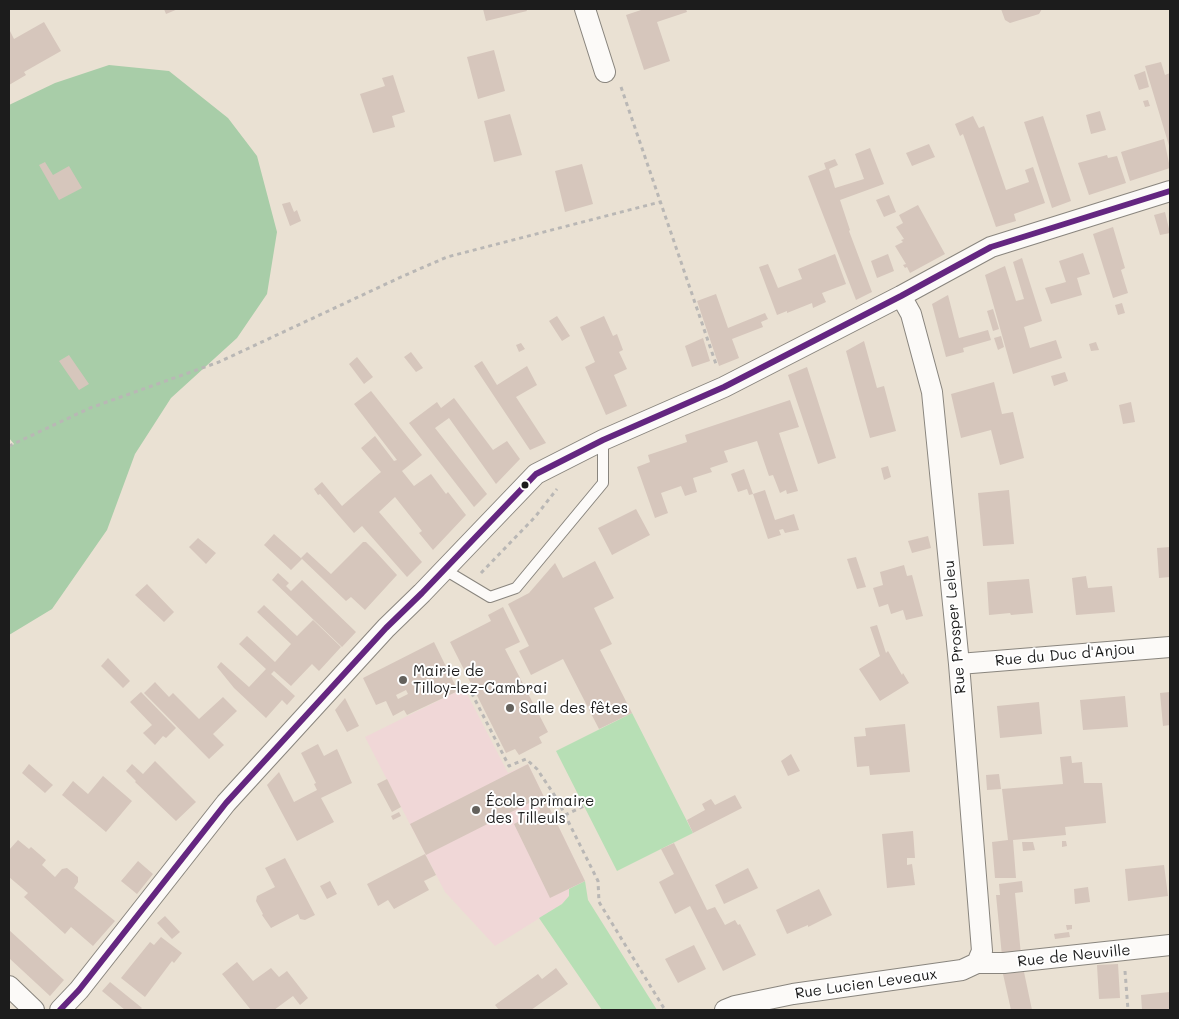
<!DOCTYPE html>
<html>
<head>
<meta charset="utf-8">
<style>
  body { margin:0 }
  #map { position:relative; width:1179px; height:1019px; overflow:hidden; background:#eae1d3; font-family:Mali,sans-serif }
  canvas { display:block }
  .frame { position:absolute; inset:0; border:10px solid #1c1c1c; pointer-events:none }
</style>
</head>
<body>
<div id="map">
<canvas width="1179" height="1019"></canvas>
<div class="frame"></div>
</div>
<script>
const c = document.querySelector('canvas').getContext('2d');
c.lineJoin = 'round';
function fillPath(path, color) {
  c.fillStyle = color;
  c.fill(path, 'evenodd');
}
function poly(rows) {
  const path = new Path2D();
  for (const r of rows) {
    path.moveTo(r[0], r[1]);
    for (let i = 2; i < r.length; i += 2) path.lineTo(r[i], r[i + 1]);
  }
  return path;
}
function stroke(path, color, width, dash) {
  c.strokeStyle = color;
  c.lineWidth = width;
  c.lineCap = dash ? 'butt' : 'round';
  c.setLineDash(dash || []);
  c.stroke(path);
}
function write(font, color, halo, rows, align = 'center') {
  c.font = font + ' Mali,sans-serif';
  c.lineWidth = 4;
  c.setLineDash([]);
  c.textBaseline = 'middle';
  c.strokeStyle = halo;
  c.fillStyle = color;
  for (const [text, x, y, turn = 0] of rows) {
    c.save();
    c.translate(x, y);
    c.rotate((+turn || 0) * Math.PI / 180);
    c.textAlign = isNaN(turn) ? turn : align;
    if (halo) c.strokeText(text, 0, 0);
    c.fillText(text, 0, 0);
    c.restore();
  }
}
const built = poly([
  [464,688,508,773,528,764,585,881,569,889,569,896,562,904,495,946,445,892,365,737]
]);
const green = poly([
  [632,713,693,833,617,871,556,751],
  [585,881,588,900,657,1010,602,1010,539,918,562,904,569,896,569,889]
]);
const forest = poly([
  [109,65,169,71,228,118,257,156,277,232,267,294,237,338,171,398,135,454,107,530,52,609,9,635,9,448,14,444,9,438,9,105,55,83]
]);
const building = poly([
  [164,9,178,9,166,14],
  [483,9,526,9,527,11,486,21],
  [644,9,686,9,687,12,657,22,670,61,644,70,626,15],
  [1001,9,1042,9,1039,14,1010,23,1005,20],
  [44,22,61,51,24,72,26,75,9,85,9,29,14,39],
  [494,50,505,91,478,99,467,57],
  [1161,62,1165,75,1170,73,1170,149,1145,66],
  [1145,71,1149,87,1139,90,1134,75],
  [393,75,405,112,392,116,395,127,373,133,360,94,385,86,382,78],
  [1148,100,1150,106,1145,107,1143,101],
  [1100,111,1106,130,1091,134,1086,115],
  [510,114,522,155,494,162,484,121],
  [973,116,979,128,984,126,1006,190,1029,182,1025,170,1033,167,1045,203,1014,214,1016,221,996,227,963,134,960,136,955,124],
  [1043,116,1071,201,1052,208,1024,122],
  [1164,139,1170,168,1130,181,1121,152],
  [929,144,935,157,912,166,906,153],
  [870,148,884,184,840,200,850,230,849,231,872,292,856,300,808,176,826,169,824,163,835,159,838,165,829,169,835,188,864,179,855,154],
  [1107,155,1108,158,1117,156,1126,183,1089,195,1078,163],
  [45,162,53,175,69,166,82,188,59,200,39,165],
  [582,164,593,204,565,212,555,171],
  [889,195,896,212,884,217,876,200],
  [290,202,294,212,297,210,301,221,290,226,282,204],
  [918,205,945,254,910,273,907,267,905,268,903,265,906,264,895,246,903,242,901,240,904,239,896,227,903,223,899,215],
  [1165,212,1170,233,1160,235,1154,215],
  [1113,227,1125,268,1121,270,1128,293,1113,298,1093,234],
  [1083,253,1090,274,1077,278,1082,295,1051,304,1045,288,1066,282,1059,261],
  [835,254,846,284,822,293,826,302,813,308,812,303,787,313,787,311,777,315,759,267,768,264,778,288,802,279,798,269],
  [888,254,894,271,877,278,871,261],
  [1022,258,1042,321,1024,327,1030,348,1056,340,1062,358,1013,374,985,275,1005,266,1016,301,1024,299,1013,262],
  [716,294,728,328,765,313,768,319,761,322,763,327,732,339,739,358,719,366,697,301],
  [948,295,959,338,988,330,991,340,963,348,964,352,946,357,932,304],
  [1122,303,1125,313,1118,315,1115,305],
  [993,309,999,329,993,331,987,311],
  [557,316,570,336,562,341,549,321],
  [604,316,613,336,617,334,623,350,619,352,627,369,614,375,627,406,606,415,585,367,595,362,580,327],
  [1001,336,1004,347,998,350,994,338],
  [703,338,710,361,692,367,685,346],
  [864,341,877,388,884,386,896,431,870,438,846,351],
  [1096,342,1099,350,1091,351,1089,344],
  [521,343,525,349,519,352,516,345],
  [411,352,423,368,416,372,404,357],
  [69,355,89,384,79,390,59,361],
  [357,357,373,377,364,384,349,364],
  [482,361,497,385,527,366,537,385,516,397,546,443,530,450,474,366],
  [807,367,836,458,818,464,788,375],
  [1065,372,1068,381,1054,386,1051,376],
  [994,382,1002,414,1013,412,1024,458,1000,465,991,430,961,438,951,394],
  [371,391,422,455,402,471,414,486,431,474,446,494,448,492,466,515,433,550,419,533,422,531,395,497,379,512,422,562,407,577,362,526,354,533,320,494,318,495,314,489,322,482,342,506,375,477,381,472,361,448,375,436,394,461,397,460,354,404],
  [454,398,493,450,507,441,520,459,496,484,449,418,435,428,487,494,474,507,409,423,437,402,441,408],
  [790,400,799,427,779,433,798,491,787,494,786,490,780,493,773,475,769,476,757,441,724,451,728,462,710,468,712,472,693,478,697,492,685,496,681,486,661,493,668,513,655,518,637,467,650,462,648,455,687,442,685,435],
  [1131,402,1135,422,1123,424,1119,405],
  [888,466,891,477,884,480,881,468],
  [744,469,753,494,749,495,747,489,738,492,731,474],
  [765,490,775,520,794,514,799,530,785,533,783,529,779,530,781,535,768,539,753,494],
  [1009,490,1014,544,983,546,978,493],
  [636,509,650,535,612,555,598,528],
  [274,534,302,559,291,570,264,545],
  [928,536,931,548,912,553,908,541],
  [198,538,216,553,206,564,189,547],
  [363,542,366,542,375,551,397,575,365,610,351,597,346,601,301,558,307,552,331,574],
  [1170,547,1170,577,1159,578,1157,548],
  [856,557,866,587,857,589,847,559],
  [595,561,614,598,594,608,612,644,600,650,632,713,599,729,563,659,531,675,519,651,529,646,508,604,529,593,555,563,563,578],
  [904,565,907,576,912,575,923,616,906,620,903,610,891,614,888,604,879,607,873,588,883,585,880,572],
  [278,573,289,583,286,586,291,591,302,580,356,632,342,647,272,580],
  [1086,576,1088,588,1112,586,1115,612,1076,615,1072,578],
  [1029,579,1033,613,1011,615,1010,613,989,615,987,582],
  [147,584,174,612,164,622,135,595],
  [264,605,297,636,313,620,341,647,319,671,312,664,291,686,274,671,271,674,295,696,287,705,282,700,266,718,234,688,217,667,221,662,249,687,266,669,239,644,247,636,275,662,291,644,257,612],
  [503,607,520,642,505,649,548,732,539,737,542,743,519,755,515,749,506,753,450,642,491,621,488,615],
  [877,625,886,653,888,651,902,675,903,673,909,683,880,701,859,669,880,656,870,627],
  [434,642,458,691,407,715,404,710,393,716,386,701,376,705,363,678],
  [425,681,427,685,418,689,416,686],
  [406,690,408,694,398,699,396,695],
  [108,658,130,681,123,688,101,666],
  [155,682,169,697,173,693,199,719,223,697,237,711,213,734,224,745,209,759,144,693],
  [141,692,176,728,166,738,163,736,155,745,143,733,152,725,130,702],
  [1170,692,1170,725,1163,726,1160,693],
  [1125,696,1128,727,1083,730,1080,700],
  [345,698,359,726,347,732,335,710],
  [1039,702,1042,734,1000,738,997,706],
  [905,724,910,772,870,775,869,766,857,767,854,737,866,736,865,728],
  [318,744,324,756,337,749,352,783,321,798,334,822,297,841,267,785,279,772,294,802,317,790,314,784,316,783,301,753],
  [791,754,800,771,788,776,781,761],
  [1071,756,1072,763,1082,762,1084,783,1102,783,1106,823,1065,827,1066,835,1013,840,1016,878,995,878,992,842,1008,840,1002,789,1063,784,1060,757],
  [155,761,196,802,176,821,135,782,136,781,126,771,132,764,143,774],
  [29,764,53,785,45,793,22,773],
  [528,764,585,881,550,898,514,824,540,810,535,800,426,855,410,824],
  [999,774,1001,789,987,790,986,775],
  [103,776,132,801,106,832,62,795,73,781,88,794],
  [387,779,401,807,392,812,377,784],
  [735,795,742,808,693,833,687,820,705,810,702,804,711,799,715,805],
  [399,812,401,816,393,820,391,816],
  [913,831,915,858,907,858,907,865,912,864,915,885,887,888,882,834],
  [18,840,29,849,31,847,46,860,42,865,55,877,62,869,67,868,78,877,78,882,74,888,115,921,93,946,71,927,65,934,24,897,28,893,9,877,9,850],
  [1062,841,1066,841,1067,846,1062,847],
  [1022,842,1033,842,1035,850,1023,851],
  [674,843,707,910,715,907,725,925,735,920,738,925,740,924,756,955,723,971,690,906,675,914,659,882,674,874,661,849],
  [425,854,436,875,424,881,429,890,394,909,388,900,378,906,367,884],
  [285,858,315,915,305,920,300,919,298,914,271,928,262,915,263,914,256,901,257,896,275,887,265,868],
  [138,861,153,874,137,894,121,881],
  [1164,865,1168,896,1128,901,1125,869],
  [748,868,758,888,724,904,715,885],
  [330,881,337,894,327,899,320,886],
  [1022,881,1023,892,1015,893,1021,955,1002,956,996,895,1000,895,999,884],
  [1088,887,1090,902,1075,904,1074,889],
  [819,889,832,915,808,927,808,925,787,934,776,910],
  [165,916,180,932,172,939,157,923],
  [1066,925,1072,925,1072,929,1067,930],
  [9,930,64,980,50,996,9,958],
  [1069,932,1070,937,1055,939,1054,934],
  [161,937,182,953,174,963,172,961,145,997,121,978,150,942,154,945],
  [694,945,706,969,678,983,665,959],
  [237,962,253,981,271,968,279,977,287,971,308,998,300,1005,293,996,274,1010,251,1010,222,974],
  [1118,964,1120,998,1099,999,1097,965],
  [556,968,568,984,531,1010,499,1010,495,1005,538,974,542,979],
  [1024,972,1032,1010,1011,1010,1003,974],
  [110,982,142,1008,140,1010,125,1010,102,991],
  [1170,992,1170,1010,1142,1010,1141,995]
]);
const path = poly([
  [621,87,717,367],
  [9,446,90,408,219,362,401,277,447,257,660,202],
  [481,573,535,517,557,489],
  [468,686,509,766,526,759,537,769,557,799,598,881,599,902,665,1010],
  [565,815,584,806],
  [1125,971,1128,1010]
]);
const lane = poly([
  [445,570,490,597,516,588,603,483,603,440]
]);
const street = poly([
  [585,9,605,72],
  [901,296,911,314,932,392,959,664,982,951,977,963],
  [959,664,1170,647],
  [9,986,34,1010],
  [60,1010,79,990,226,803,386,628,422,593,536,474,603,440,724,387,901,296,991,247,1170,191],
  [725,1010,735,1006,793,994,962,970,977,963,1004,963,1170,945]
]);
const bus1 = poly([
  [60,1010,79,990,226,803,386,628,422,593,536,474,603,440,724,387,901,296,991,247,1170,191]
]);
const markers = [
  [525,485,4.5,"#1c1c1c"],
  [403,680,5,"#64615c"],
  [510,708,5,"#64615c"],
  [476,810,5,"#64615c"]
];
const streetNames = [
  ["Rue Prosper Leleu",955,627,-95],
  ["Rue du Duc d'Anjou",1065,655,-5],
  ["Rue de Neuville",1074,956,-6],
  ["Rue Lucien Leveaux",866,984,-8]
];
const poiNames = [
  ["Mairie de",413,671],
  ["Tilloy-lez-Cambrai",413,688],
  ["Salle des fêtes",520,708],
  ["École primaire",486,801],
  ["des Tilleuls",486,818]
];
fillPath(built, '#f0d7d7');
fillPath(green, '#b7dfb5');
fillPath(forest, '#a8cda8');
fillPath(building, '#d6c6bc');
stroke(lane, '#89857e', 12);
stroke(street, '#89857e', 22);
stroke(path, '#b9b7b5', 3, [4, 4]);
stroke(lane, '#fcfaf8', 10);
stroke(street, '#fcfaf8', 20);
stroke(bus1, '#642680', 6);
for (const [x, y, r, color] of markers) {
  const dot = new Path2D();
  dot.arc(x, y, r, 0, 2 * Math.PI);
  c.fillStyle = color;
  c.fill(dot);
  stroke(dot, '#fff', 2);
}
write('15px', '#1c1c1c', '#fff', streetNames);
write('15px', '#1c1c1c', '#fff', poiNames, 'left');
</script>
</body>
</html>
